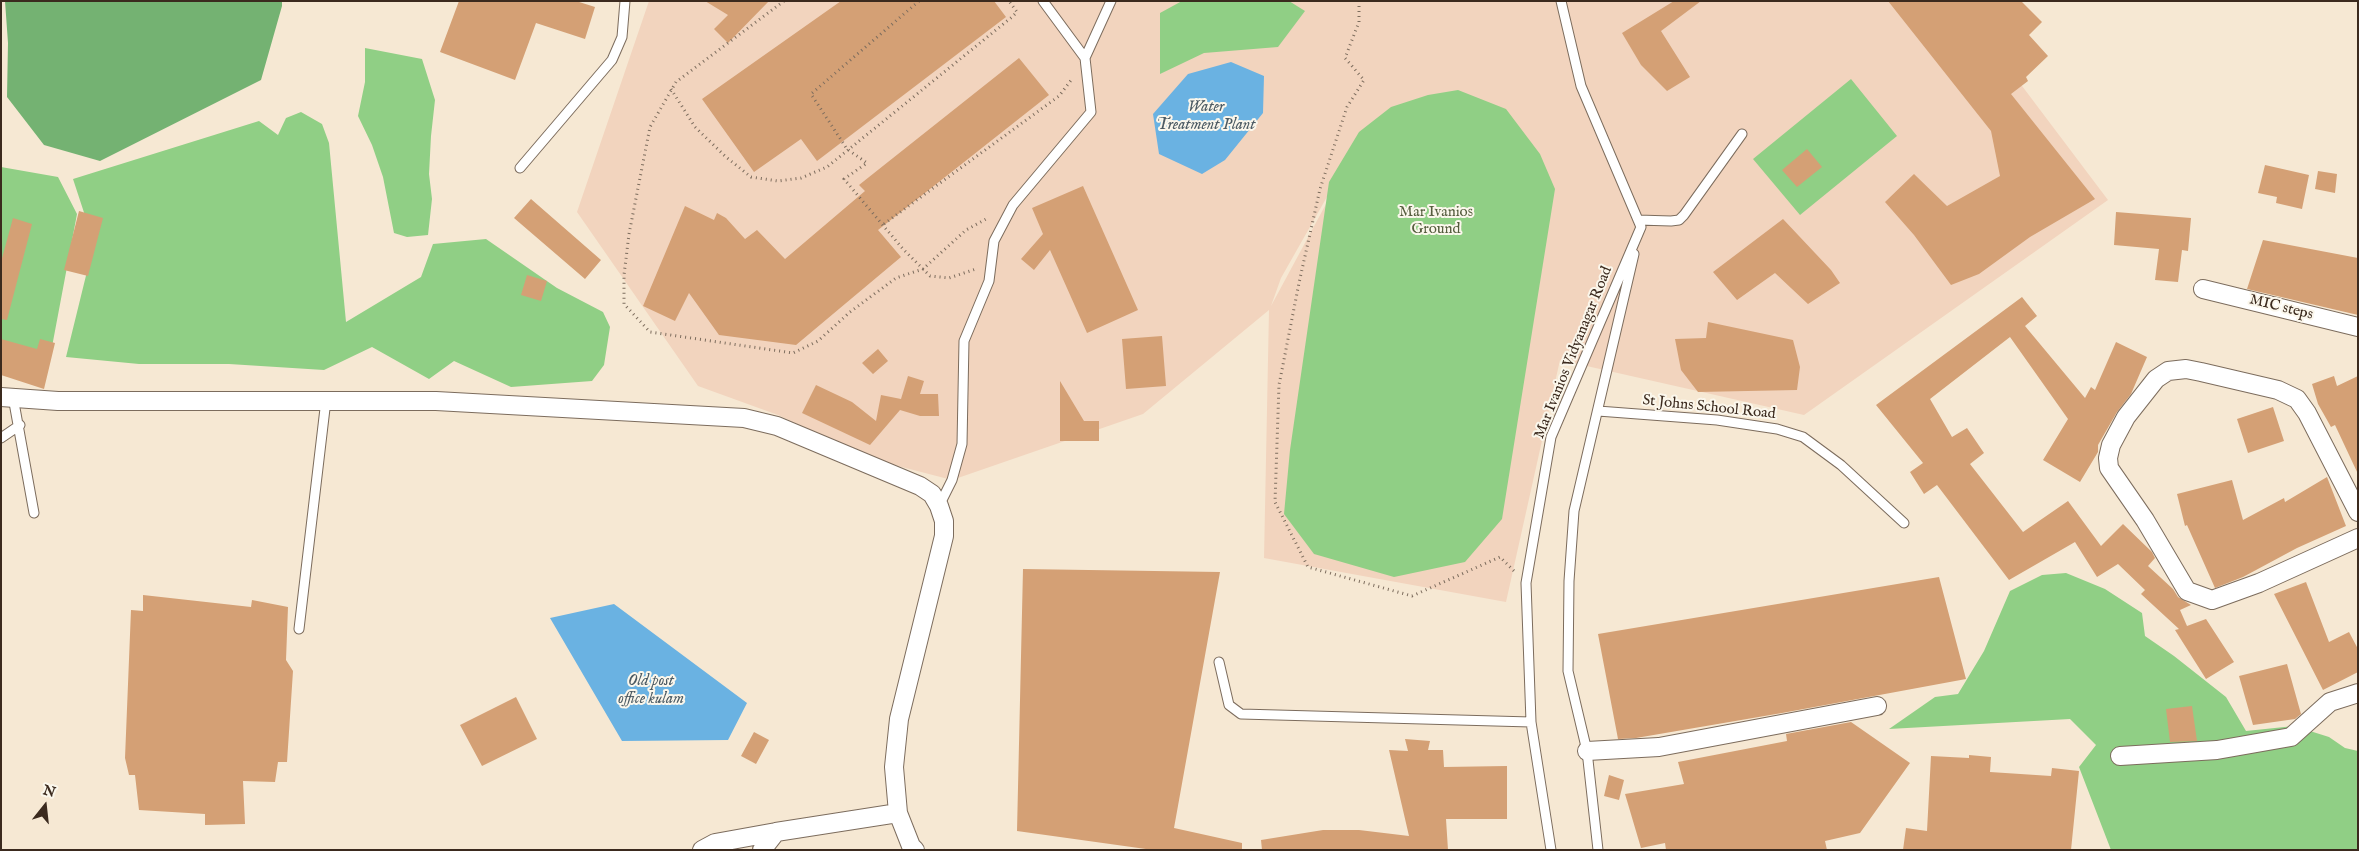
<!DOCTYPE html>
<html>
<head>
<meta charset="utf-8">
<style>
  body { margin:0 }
  #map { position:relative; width:2359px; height:851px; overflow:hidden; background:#f6e8d3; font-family:"IM FELL English",serif }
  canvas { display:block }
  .frame { position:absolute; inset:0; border:2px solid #3b2a1e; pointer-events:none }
  .north { position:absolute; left:20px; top:781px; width:50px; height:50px; -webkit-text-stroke:4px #fbf7ec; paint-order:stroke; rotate:16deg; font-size:14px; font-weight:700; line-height:20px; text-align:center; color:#3b2a1e }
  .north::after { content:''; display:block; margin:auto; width:18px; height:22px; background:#3b2a1e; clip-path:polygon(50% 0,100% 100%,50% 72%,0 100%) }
</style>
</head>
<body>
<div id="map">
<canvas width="2359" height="851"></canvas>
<div class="frame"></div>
<div class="north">N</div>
</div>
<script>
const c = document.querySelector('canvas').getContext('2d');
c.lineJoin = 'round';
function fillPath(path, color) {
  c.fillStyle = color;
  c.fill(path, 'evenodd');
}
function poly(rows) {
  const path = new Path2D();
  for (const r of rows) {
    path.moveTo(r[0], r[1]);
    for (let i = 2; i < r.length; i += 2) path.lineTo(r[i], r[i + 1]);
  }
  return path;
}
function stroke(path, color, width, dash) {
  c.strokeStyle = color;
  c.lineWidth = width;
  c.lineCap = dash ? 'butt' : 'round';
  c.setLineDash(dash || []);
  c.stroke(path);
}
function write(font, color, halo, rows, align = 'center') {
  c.font = font + ' "IM FELL English",serif';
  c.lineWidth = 4;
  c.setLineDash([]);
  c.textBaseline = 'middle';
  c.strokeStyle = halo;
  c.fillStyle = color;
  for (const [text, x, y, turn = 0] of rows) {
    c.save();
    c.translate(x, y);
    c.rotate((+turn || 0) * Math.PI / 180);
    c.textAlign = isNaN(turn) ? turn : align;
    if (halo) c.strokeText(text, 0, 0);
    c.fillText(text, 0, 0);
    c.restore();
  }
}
const built = poly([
  [649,1,1958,1,2108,200,1804,415,1560,360,1506,602,1264,558,1269,310,1143,414,952,480,875,460,778,415,698,386,577,212],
  [1366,128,1367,128,1271,306,1281,278]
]);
const green = poly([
  [1182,1,1289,1,1305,11,1278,47,1204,53,1160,74,1160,13],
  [365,48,422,59,435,100,431,136,429,174,432,199,428,235,407,237,394,233,383,177,372,145,358,116,365,82],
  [1851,79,1897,136,1800,215,1753,159],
  [1458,90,1506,109,1540,154,1555,189,1502,519,1465,562,1394,577,1314,554,1284,514,1290,450,1329,182,1359,132,1391,107,1428,95],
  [301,112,322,124,329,143,346,322,421,277,433,244,486,239,557,288,603,312,610,327,604,365,592,381,511,387,454,361,429,379,372,347,324,370,229,364,139,364,66,357,94,243,73,179,259,121,278,135,286,118],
  [1,167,58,177,77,214,48,368,1,360],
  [2066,573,2105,589,2142,613,2145,636,2174,656,2226,697,2246,731,2294,726,2329,737,2345,748,2358,751,2358,850,2111,850,2079,767,2096,745,2070,719,1889,729,1935,697,1958,694,1984,651,2010,591,2042,575]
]);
const forest = poly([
  [5,1,282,1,282,6,261,80,100,161,44,145,7,97,8,43]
]);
const water = poly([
  [1231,62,1264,76,1263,113,1225,160,1202,174,1159,154,1153,114,1188,74],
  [614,604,747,703,728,740,622,741,550,618]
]);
const building = poly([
  [459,1,576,1,595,7,585,39,536,23,515,80,440,52],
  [705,1,769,1,728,43,714,29,728,15],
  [841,1,994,1,1006,17,817,161,801,139,754,172,702,99],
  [1674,1,1701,1,1661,31,1690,77,1667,91,1641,65,1622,33],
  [1888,1,2021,1,2042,22,2029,35,2048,56,2026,77,2028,81,2011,94,2095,199,2030,237,1979,274,1951,285,1914,235,1885,202,1914,174,1947,206,2000,176,1991,131],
  [1019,58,1049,95,878,230,901,257,796,345,719,335,689,293,675,321,643,306,685,206,714,220,717,213,726,218,745,239,757,230,785,259,865,191,859,185],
  [1807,149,1822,167,1797,187,1782,170],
  [2265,165,2309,175,2302,209,2276,203,2277,197,2258,193],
  [2318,171,2337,174,2335,193,2315,189],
  [1083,186,1138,310,1087,333,1050,250,1034,270,1021,259,1043,234,1032,208],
  [531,199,601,260,585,279,514,218],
  [79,211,103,218,88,276,64,270],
  [2116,212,2191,218,2188,251,2182,250,2178,282,2155,280,2159,249,2114,245],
  [13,218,32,224,7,320,1,319,1,262],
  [1783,219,1831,270,1840,283,1808,304,1775,273,1737,300,1713,272],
  [2263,240,2358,258,2358,315,2247,289],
  [527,275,547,281,541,301,521,295],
  [2022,297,2037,316,2025,326,2085,398,2091,387,2095,390,2116,342,2147,357,2131,394,2117,412,2098,445,2098,452,2080,482,2043,460,2068,419,2010,337,1930,399,1952,437,1967,428,1984,453,1970,464,2023,532,2068,501,2101,546,2123,524,2152,552,2155,558,2148,566,2173,589,2178,597,2191,605,2180,610,2187,626,2206,619,2234,662,2206,679,2175,630,2179,629,2141,594,2145,590,2118,564,2097,577,2075,542,2009,580,1937,485,1924,494,1910,472,1923,463,1876,405],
  [1708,322,1793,340,1800,367,1797,390,1698,392,1681,370,1675,339,1706,338],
  [1162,336,1166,386,1126,389,1122,339],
  [1,339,37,349,40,339,55,343,44,389,1,375],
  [878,349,888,361,873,374,862,363],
  [908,376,924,381,920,394,938,394,939,416,920,416,900,410,870,445,802,413,816,385,852,402,876,421,881,395,901,399],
  [2334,376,2337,386,2358,376,2358,474,2335,425,2331,427,2318,404,2312,384],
  [1060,381,1084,421,1099,421,1099,441,1060,441],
  [2273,407,2284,441,2248,453,2237,419],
  [2327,477,2346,526,2297,548,2243,577,2215,588,2187,525,2185,526,2177,494,2232,480,2243,520,2284,498,2285,502],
  [1023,569,1220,572,1174,828,1242,843,1242,850,1153,850,1017,831],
  [1939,577,1966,679,1782,713,1636,738,1618,739,1598,634],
  [2306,582,2329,642,2349,632,2358,649,2358,672,2323,690,2274,594],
  [143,595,251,607,252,600,288,607,286,660,293,671,287,762,278,762,275,782,243,781,245,824,205,825,205,814,139,810,135,775,129,775,125,758,131,610,143,611],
  [2287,664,2301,714,2295,719,2253,725,2239,676],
  [516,697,537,739,482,766,460,725],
  [2192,706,2197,741,2170,742,2166,709],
  [1851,722,1910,763,1860,833,1825,841,1827,850,1666,850,1665,843,1641,848,1625,794,1684,784,1678,762,1787,741,1786,734],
  [754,732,769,740,756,764,741,756],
  [1405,739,1430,741,1428,750,1443,750,1444,767,1507,766,1507,819,1446,819,1448,850,1262,850,1261,840,1323,830,1359,830,1409,836,1389,750,1408,751],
  [1969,755,1991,757,1990,772,2051,776,2052,768,2079,771,2071,850,1903,850,1906,828,1927,831,1931,756,1969,758],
  [1609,775,1624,780,1619,800,1604,796]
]);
const path = poly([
  [784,1,676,82,650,127,629,234,624,275,624,304,650,332,793,353,818,341,850,312,896,278,923,269,966,230,988,218],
  [919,1,811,94,847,149,867,163,844,179,903,249,930,276,949,278,976,269],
  [1359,1,1359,22,1345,58,1364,80,1347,107,1320,189,1299,283,1279,385,1275,502,1308,567,1412,596,1500,557,1515,572],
  [671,89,695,127,726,157,751,177,778,181,801,178,827,167,1012,17,1017,12,1009,1],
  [884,224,1059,96,1072,79]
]);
const service = poly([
  [1085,58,1111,1],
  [520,168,612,60,622,37,625,1],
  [1638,220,1671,221,1679,220,1684,215,1742,134],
  [13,397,34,513],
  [1598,411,1717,420,1777,429,1803,437,1841,465,1904,523],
  [1,438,20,425],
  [939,506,952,480,962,444,964,341,989,281,994,241,1013,205,1091,112,1085,58,1043,1],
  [299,629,326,400],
  [1219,662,1229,705,1241,714,1531,722],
  [1551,850,1531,722,1526,583,1551,437,1641,227,1581,86,1561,1],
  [1598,850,1587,751,1568,671,1569,581,1574,511,1634,254]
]);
const minor = poly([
  [2203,289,2358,327],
  [1,397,58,401,436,401,744,418,777,426,920,486,932,494,939,506,944,521,944,536,899,719,894,767,898,813,911,846,915,850],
  [2358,512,2307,413,2297,399,2278,390,2201,372,2186,369,2168,371,2156,379,2126,417,2111,445,2108,458,2109,468,2145,520,2187,591,2212,600,2259,583,2358,538],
  [1587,751,1659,747,1877,706],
  [2120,756,2217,750,2291,737,2330,702,2358,693],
  [702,850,715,843,776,832],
  [762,850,776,832,898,813]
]);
const parkNames = [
  ["Mar Ivanios",1436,213],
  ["Ground",1436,230]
];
const streetNames = [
  ["MIC steps",2281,308,14],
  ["Mar Ivanios Vidyanagar Road",1574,353,-68],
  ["St Johns School Road",1709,408,6]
];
const waterNames = [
  ["Water",1206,108],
  ["Treatment Plant",1206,126],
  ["Old post",651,682],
  ["office kulam",651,700]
];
fillPath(built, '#f2d4be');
fillPath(green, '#90cf85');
fillPath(forest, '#74b272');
fillPath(water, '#6ab2e2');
fillPath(building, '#d4a075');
stroke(service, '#7c6c5d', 11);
stroke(minor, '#7c6c5d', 20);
stroke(path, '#7c6c5d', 3, [1, 4]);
stroke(service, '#fff', 9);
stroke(minor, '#fff', 18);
write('15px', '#545c3d', '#fbf7ec', parkNames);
write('15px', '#3b2a1e', '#fbf7ec', streetNames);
write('italic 16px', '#4b5a63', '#fbf7ec', waterNames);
</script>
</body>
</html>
